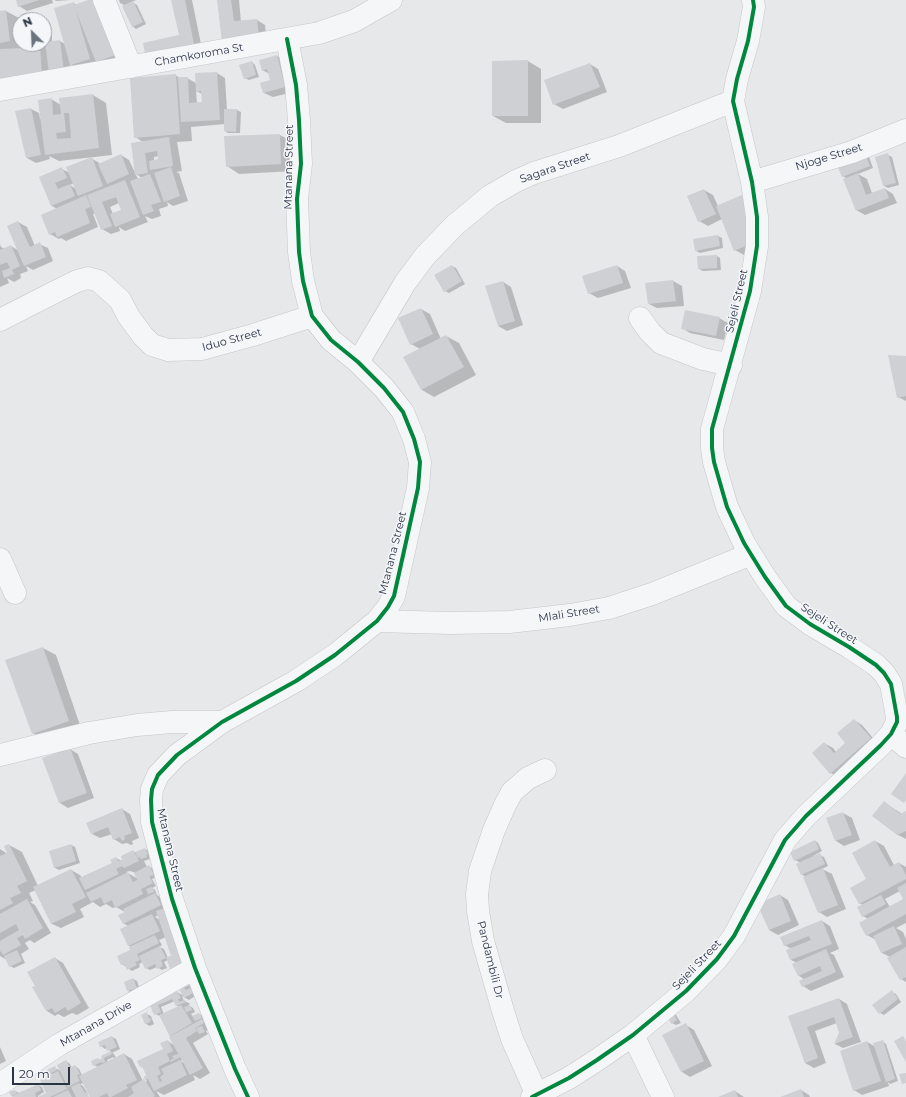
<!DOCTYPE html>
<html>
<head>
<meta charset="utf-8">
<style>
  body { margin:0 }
  #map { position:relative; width:906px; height:1097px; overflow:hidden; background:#e6e8ea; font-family:Montserrat,sans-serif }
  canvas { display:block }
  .north { position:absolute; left:12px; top:12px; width:40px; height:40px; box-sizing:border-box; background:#f4f6f9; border:1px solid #a4a8b1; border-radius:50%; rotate:336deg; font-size:11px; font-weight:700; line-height:16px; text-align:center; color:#2b3445 }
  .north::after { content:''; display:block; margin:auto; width:14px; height:18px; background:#6c737f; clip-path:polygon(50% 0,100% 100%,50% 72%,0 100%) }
  .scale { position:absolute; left:12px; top:1067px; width:58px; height:18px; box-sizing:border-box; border:2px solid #2b3445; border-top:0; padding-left:5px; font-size:12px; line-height:14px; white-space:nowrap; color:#2b3445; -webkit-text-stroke:3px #f4f6f9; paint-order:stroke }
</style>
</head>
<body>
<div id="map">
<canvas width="906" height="1097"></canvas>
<div class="north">N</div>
<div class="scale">20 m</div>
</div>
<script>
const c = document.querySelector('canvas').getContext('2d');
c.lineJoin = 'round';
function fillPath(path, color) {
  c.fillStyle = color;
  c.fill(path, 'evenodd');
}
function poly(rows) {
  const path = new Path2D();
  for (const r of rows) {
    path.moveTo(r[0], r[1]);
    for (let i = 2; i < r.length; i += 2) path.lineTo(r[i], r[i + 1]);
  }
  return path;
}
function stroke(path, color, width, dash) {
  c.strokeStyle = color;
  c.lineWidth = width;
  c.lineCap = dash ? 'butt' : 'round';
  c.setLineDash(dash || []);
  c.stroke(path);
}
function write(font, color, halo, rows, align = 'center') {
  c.font = font + ' Montserrat,sans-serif';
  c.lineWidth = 3;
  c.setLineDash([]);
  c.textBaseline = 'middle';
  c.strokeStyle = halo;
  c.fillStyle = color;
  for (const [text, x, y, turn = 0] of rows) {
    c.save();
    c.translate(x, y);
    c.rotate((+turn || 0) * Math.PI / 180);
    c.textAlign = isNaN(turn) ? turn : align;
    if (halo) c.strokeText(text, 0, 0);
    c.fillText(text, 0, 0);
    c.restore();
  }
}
const shadow = poly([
  [17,0,52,0,53,3,27,11,19,6],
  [54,0,70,0,57,1],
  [90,0,128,58,80,69,70,64,72,76,0,70,0,12,6,11,19,18,20,44,44,44,44,31,52,35,52,42,60,41,65,44,73,3,77,5],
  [119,0,136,0,132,2,137,5,146,24,136,29,132,26,126,6,120,3],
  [172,0,192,0,202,49,154,58,180,36],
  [218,0,239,0,241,22,257,20,265,25,267,42,232,46],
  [277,56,285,61,293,92,273,97,264,93,271,81,270,74,262,70],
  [528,61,541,69,541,123,506,123,493,116],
  [252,62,255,65,259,77,249,80,245,78],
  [590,64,598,69,607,92,563,109,554,104],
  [217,73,225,78,227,110,237,110,241,112,240,133,228,133,225,131,225,124,191,127,192,141,177,142,182,171,176,172,179,173,188,201,173,206,167,202,168,206,159,209,161,216,152,219,145,216,148,222,125,231,119,227,120,231,111,234,102,229,96,213,93,214,98,227,66,241,61,238,59,239,50,234,57,209,52,206,40,178,62,169,70,173,91,158,101,164,121,155,129,160,138,179,142,178,136,174,143,142,135,137,175,75,180,78,187,78,196,83],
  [196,91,202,94,203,103,197,103],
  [159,156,159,160,154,161,154,157],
  [74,183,76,189,70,185],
  [119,203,122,211,113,214,110,207],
  [93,95,106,103,112,155,59,161,49,156,50,159,36,163,27,158,31,109,39,113,40,119,42,118,51,99,61,105],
  [280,135,293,142,294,171,239,174,227,166],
  [888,155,892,157,899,185,888,188,884,186],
  [869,157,873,168,858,174,867,179,872,193,885,189,893,194,897,203,865,215,856,210,847,179,843,176,839,165],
  [704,190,713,195,718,206,742,196,750,201,768,245,744,255,735,250,722,219,708,226,699,221],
  [18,222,27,227,35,246,39,244,48,248,53,261,33,270,26,266,28,271,20,274,21,278,14,282,7,278,9,283,0,287,0,244,1,247,5,249,11,246,19,251],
  [718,236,722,238,723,248,700,253,696,251],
  [717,256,720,258,721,270,703,271,699,269],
  [452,266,456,268,465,284,449,293,445,291],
  [617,266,625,271,631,288,598,298,589,293],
  [673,281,682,286,684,306,657,308,649,304],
  [503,282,511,287,523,325,507,331,498,326],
  [421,309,430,314,441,339,446,336,459,343,476,375,434,397,422,390,420,349,411,344],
  [719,318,728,323,724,340,690,333,682,328],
  [906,357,906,401,898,397],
  [43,648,56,655,81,728,45,741,33,733],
  [854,720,862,725,878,744,839,778,831,773,824,743,833,748,836,752,846,743],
  [70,749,78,754,94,798,68,808,60,803,44,758],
  [884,802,902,814,906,812,906,839,898,835,874,816],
  [122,809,130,814,139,838,132,841,133,844,131,845,127,843,122,844,114,839,112,834,100,838,92,834],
  [843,813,852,818,860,840,844,846,836,841],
  [815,841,818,843,822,851,813,856,814,857,820,855,824,857,828,866,822,869,832,874,846,909,827,917,819,912,806,877,801,874,801,863,795,860],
  [875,841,884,846,894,865,899,863,906,867,906,923,896,928,903,932,906,939,906,982,901,979,890,957,882,953,876,940,867,935,868,919,863,916,863,905,859,903,868,880],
  [900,891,904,899,890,907,885,899],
  [9,845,22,852,38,886,71,870,80,875,82,878,113,863,116,858,122,861,133,851,136,853,145,849,149,851,152,856,149,858,150,859,144,861,147,867,149,866,152,868,157,877,152,879,156,886,152,888,155,890,157,895,163,899,180,974,171,969,168,960,164,962,167,968,162,970,157,967,150,970,146,968,143,962,139,964,140,967,132,971,122,964,131,950,131,947,129,946,121,929,128,926,123,923,125,912,116,907,113,908,106,904,100,907,93,902,80,909,84,917,61,928,52,924,36,890,29,893,33,901,30,902,35,905,51,933,34,943,30,940,25,943,29,949,21,954,25,963,14,968,10,966,6,958,5,959,0,956,0,849,9,855],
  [130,871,133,872,134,872,138,879,126,872],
  [158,915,160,920,155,917],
  [166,937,172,957,168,958,164,949,159,947,162,945,159,940],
  [71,845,75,847,80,863,59,870,55,868,50,852],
  [780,895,788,900,799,925,778,935,769,930],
  [822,921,830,926,839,949,830,953,834,955,844,977,811,991,803,986,805,980,798,975,797,963,791,960,788,951,792,949,784,945],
  [55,958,63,963,89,1008,77,1015,72,1013,64,1017,58,1014,55,1016,47,1011,36,986],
  [133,979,137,981,140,990,132,993,128,991],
  [191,979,198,994,189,1000,182,996,184,1001,189,1003,190,1004,188,1005,193,1008,195,1012,191,1014,193,1017,199,1014,203,1016,205,1020,203,1021,211,1025,212,1027,206,1031,208,1034,193,1043,210,1073,200,1079,193,1075,195,1080,164,1095,156,1091,160,1097,90,1097,84,1083,80,1084,83,1086,88,1094,86,1094,88,1097,40,1097,48,1094,53,1075,50,1073,55,1068,61,1071,66,1061,70,1064,72,1068,75,1066,79,1069,82,1075,98,1067,94,1065,98,1059,100,1060,104,1059,102,1056,111,1052,107,1048,105,1049,101,1046,112,1037,116,1039,120,1049,112,1053,114,1054,116,1058,124,1054,132,1059,143,1081,147,1082,145,1077,147,1076,144,1068,141,1067,164,1049,168,1041,175,1046,160,1016,155,1014,150,1001,177,992,184,996,178,985],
  [175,1001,177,1006,179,1007,164,1014,161,1007],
  [114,1057,114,1059,108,1062,107,1060],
  [183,1060,186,1064,180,1061],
  [892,992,896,994,901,1002,884,1015,880,1013],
  [839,999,847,1004,861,1042,843,1048,835,1044,841,1033,837,1023,815,1031,826,1063,814,1068,805,1063,789,1017],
  [672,1012,676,1015,681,1023,676,1025,672,1023],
  [147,1014,151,1016,154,1024,150,1026,146,1024],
  [686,1025,694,1030,712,1066,690,1077,682,1072],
  [882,1041,886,1044,898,1081,890,1084,888,1082,889,1086,862,1095,854,1090,867,1042,876,1047],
  [0,1047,6,1061,0,1064],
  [38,1085,42,1087,44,1092,38,1096,38,1097,13,1097,11,1093,15,1091,19,1093],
  [801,1090,809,1095,810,1097,782,1097],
  [735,1091,744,1097,720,1097]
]);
const building = poly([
  [16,0,39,0,18,7],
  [88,0,100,0,121,53,96,62,76,11,90,59,70,65,54,8,74,2,74,5],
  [171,0,185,0,194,44,145,54,143,43,179,35],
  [217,0,231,0,234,21,257,19,259,38,222,42],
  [133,1,143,22,132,27,122,6],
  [6,10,10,41,0,43,0,11],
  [60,40,64,72,49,73,45,42],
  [22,44,40,44,42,80,0,82,0,49,22,48],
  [277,55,285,87,263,93,260,83,270,80,267,69,262,71,259,60],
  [528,60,528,116,492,116,492,61],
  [252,61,256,75,244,79,239,65],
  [590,63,600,87,553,105,544,80],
  [217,72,220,120,181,122,178,77,188,77,189,103,202,102,201,91,196,92,195,73],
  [176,74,180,134,134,138,130,78],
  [93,94,99,148,45,155,38,100,52,98,53,115,61,114,59,98],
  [64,113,69,113,71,138,57,139,56,133,66,132],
  [31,108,41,155,26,158,15,111],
  [224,109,237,109,236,132,224,131],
  [280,134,281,164,226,167,224,136],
  [169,137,173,166,150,170,149,161,158,159,157,151,145,153,148,173,135,175,131,143],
  [888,153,896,183,883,186,875,157],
  [121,154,129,174,107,184,98,164],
  [865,154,870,166,842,177,837,165],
  [92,157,103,186,78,196,66,167],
  [62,167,67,178,55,183,58,189,70,184,75,196,51,206,39,177],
  [171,167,180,196,164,202,154,173],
  [858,173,866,195,885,188,889,198,856,211,843,179],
  [150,174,161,202,151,205,154,211,143,215,130,181],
  [125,180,140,217,115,227,110,214,121,210,116,197,102,202,112,226,101,230,87,195],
  [704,189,716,214,698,222,687,196],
  [86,195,91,207,85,209,90,223,57,237,55,232,49,235,41,215],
  [742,195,760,240,734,251,716,206],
  [18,221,30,247,40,242,46,257,24,266,7,226],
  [718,235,720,246,695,251,693,239],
  [11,245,20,266,12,270,14,274,4,278,2,271,10,268,7,262,0,265,0,250],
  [717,255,717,268,698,269,697,256],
  [452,265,462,281,444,292,434,275],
  [617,265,623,283,588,294,582,276],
  [673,280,676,301,648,304,645,283],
  [503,281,515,321,498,326,485,286],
  [421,308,433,334,410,345,398,318],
  [685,310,720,317,716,336,681,329],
  [446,335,464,367,421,390,403,357],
  [888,355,906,356,906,396,897,398],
  [43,647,69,721,32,734,5,660],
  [854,719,871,738,830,774,812,753,824,742,834,753,845,743,837,733],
  [70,748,87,793,59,803,42,758],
  [906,773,906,800,904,803,891,794],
  [884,801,900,814,906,811,906,831,897,835,872,816],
  [122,808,132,833,124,836,125,839,122,841,120,837,113,840,108,827,91,834,86,823],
  [843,812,852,835,835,841,826,818],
  [815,840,819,849,794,861,790,852],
  [875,840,890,867,899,862,906,875,906,879,859,904,850,888,866,879,852,853],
  [9,844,27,881,17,886,21,893,10,898,13,903,0,910,0,856,7,853,4,846],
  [71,844,76,861,54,868,49,851],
  [145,848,148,854,146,855,147,857,141,859,140,857,138,858,135,852],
  [133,850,139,861,124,868,122,866,116,869,119,874,85,890,79,878,112,863,110,860,116,857,118,861,122,860,121,856],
  [820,853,825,864,801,875,796,864],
  [149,865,154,875,149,876,153,883,141,889,143,894,115,908,112,900,104,904,101,897,91,902,86,893,128,872,133,882,137,880,140,886,134,873],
  [823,868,838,905,818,913,803,877],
  [71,869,86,897,72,904,76,912,51,924,33,887],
  [906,883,906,914,866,936,859,923,903,899,897,888],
  [152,887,154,892,148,894,146,889],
  [155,893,161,905,123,924,118,915,125,912,123,909],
  [780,894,791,921,769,930,757,904],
  [881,895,886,904,862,917,857,907],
  [27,899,43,928,25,939,23,935,17,938,21,945,3,955,1,951,0,952,0,941,19,930,16,924,0,933,0,914],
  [171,906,184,965,170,969,166,957,171,956,156,911],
  [152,914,160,931,128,946,120,929],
  [822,920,832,944,790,960,786,950,811,940,809,936,784,946,780,937],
  [894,926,902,944,881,953,873,936],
  [155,935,159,943,137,954,140,960,135,962,137,965,127,970,124,964,121,965,117,956,130,950,129,947],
  [160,946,166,958,161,960,163,966,157,969,155,964,145,969,139,956],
  [906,947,906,977,900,980,887,958],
  [826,949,836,972,802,987,799,981,822,971,820,966,798,976,792,964],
  [17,950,22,961,9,967,4,956],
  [55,957,81,1003,68,1011,65,1007,55,1013,52,1008,46,1011,32,987,35,986,27,972],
  [133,978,137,988,127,991,124,982],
  [194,983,184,988,186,990,192,987,195,992,184,998,177,985],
  [892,990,898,999,879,1014,872,1005],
  [177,991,181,998,178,999,179,1002,185,1000,186,1002,176,1006,172,999,158,1005,161,1012,154,1015,148,1001],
  [839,998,853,1037,834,1044,839,1033,834,1017,807,1027,818,1058,805,1063,788,1016],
  [181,1005,192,1023,170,1036,159,1015],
  [190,1005,192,1010,186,1012,184,1007],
  [672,1011,677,1020,671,1024,666,1014],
  [147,1012,149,1019,151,1018,151,1020,150,1020,150,1022,145,1024,141,1015],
  [199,1013,202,1018,195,1021,192,1016],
  [202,1019,204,1023,195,1028,197,1031,186,1038,203,1068,190,1075,169,1037],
  [686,1023,704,1061,681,1072,662,1035],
  [202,1026,205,1032,199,1034,196,1028],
  [112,1036,117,1047,107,1051,105,1045,100,1047,98,1042],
  [903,1036,906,1041,906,1062,894,1041],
  [168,1040,173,1051,167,1054,170,1061,158,1067,161,1074,157,1076,160,1082,162,1081,160,1077,164,1074,161,1069,180,1060,187,1075,154,1091,148,1079,145,1080,144,1077,146,1075,142,1066,140,1067,137,1061,163,1049,160,1043],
  [883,1040,895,1079,886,1082,873,1043],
  [867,1041,881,1081,853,1091,840,1051],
  [111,1051,112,1054,104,1058,105,1062,102,1063,101,1062,93,1066,91,1061,98,1058,99,1060,102,1058,101,1056],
  [124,1053,137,1080,126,1085,128,1088,111,1097,109,1097,107,1093,99,1097,90,1097,79,1076],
  [178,1054,180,1057,171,1062,170,1060,174,1059,172,1056],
  [66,1060,70,1068,75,1065,80,1074,77,1075,80,1081,68,1087,57,1065],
  [55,1066,57,1070,49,1074,47,1070],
  [58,1071,67,1089,50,1097,38,1097,46,1093,40,1080],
  [906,1073,906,1083,902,1084,899,1074],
  [144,1079,155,1096,153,1097,128,1097,134,1093,131,1087],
  [79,1083,85,1093,87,1092,89,1097,76,1097,71,1087],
  [38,1084,41,1090,35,1093,36,1097,11,1097],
  [801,1089,804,1097,780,1097],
  [15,1090,17,1094,11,1096,9,1092],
  [68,1090,72,1097,53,1097],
  [735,1090,738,1097,718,1097]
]);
const minor = poly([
  [104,0,131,67],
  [0,90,319,33,354,21,391,0],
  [752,182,852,152,906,130],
  [640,318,650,332,661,343,703,359,731,365],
  [0,320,51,294,77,281,88,278,99,281,120,300,129,317,143,336,152,345,168,350,202,349,253,335,312,316],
  [358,362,405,283,425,256,455,225,490,196,516,181,534,173,619,146,733,101],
  [0,559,15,593],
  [377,621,450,623,509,622,570,615,609,608,652,594,751,554],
  [891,734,906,747],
  [0,755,89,733,137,725,172,722,222,722],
  [633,1035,663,1097],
  [0,1084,60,1044,195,968],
  [537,1095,512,1039,503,1011,483,941,478,911,477,894,480,871,494,830,505,805,512,792,528,778,545,770],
  [248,1097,235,1069,195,968,172,899,152,822,151,800,152,789,158,775,177,755,222,722,296,681,335,655,377,621,388,607,394,596,418,488,420,462,414,439,403,412,384,388,358,362,331,340,312,316,303,281,299,252,297,199,301,164,299,120,296,85,287,39],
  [532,1097,569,1078,597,1060,633,1035,686,991,717,959,734,936,785,840,806,816,881,745,891,734,897,722,897,717,891,684,884,673,876,665,849,647,810,624,786,606,765,577,744,543,727,507,714,462,712,448,712,429,750,291,757,246,757,217,752,182,733,101,737,79,748,41,754,7,753,0]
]);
const cycleway = poly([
  [248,1097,235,1069,195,968,172,899,152,822,151,800,152,789,158,775,177,755,222,722,296,681,335,655,377,621,388,607,394,596,418,488,420,462,414,439,403,412,384,388,358,362,331,340,312,316,303,281,299,252,297,199,301,164,299,120,296,85,287,39],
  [532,1097,569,1078,597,1060,633,1035,686,991,717,959,734,936,785,840,806,816,881,745,891,734,897,722,897,717,891,684,884,673,876,665,849,647,810,624,786,606,765,577,744,543,727,507,714,462,712,448,712,429,750,291,757,246,757,217,752,182,733,101,737,79,748,41,754,7,753,0]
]);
const streetNames = [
  ["Chamkoroma St",199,55,-10],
  ["Njoge Street",829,157,-17],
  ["Mtanana Street",289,167,-89],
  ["Sagara Street",555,168,-19],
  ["Sejeli Street",737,301,-77],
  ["Iduo Street",232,340,-15],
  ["Mtanana Street",393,553,-76],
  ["Mlali Street",569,614,-9],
  ["Sejeli Street",829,624,33],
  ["Mtanana Street",170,850,77],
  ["Pandambili Dr",490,960,76],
  ["Sejeli Street",697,965,-46],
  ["Mtanana Drive",96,1024,-30]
];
fillPath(shadow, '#0003');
fillPath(building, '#ced0d3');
stroke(minor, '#c4c6c8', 23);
stroke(minor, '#f5f6f7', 22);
stroke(cycleway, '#00873e', 4);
write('11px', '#2b3445', '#f4f6f9', streetNames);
</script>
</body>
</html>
